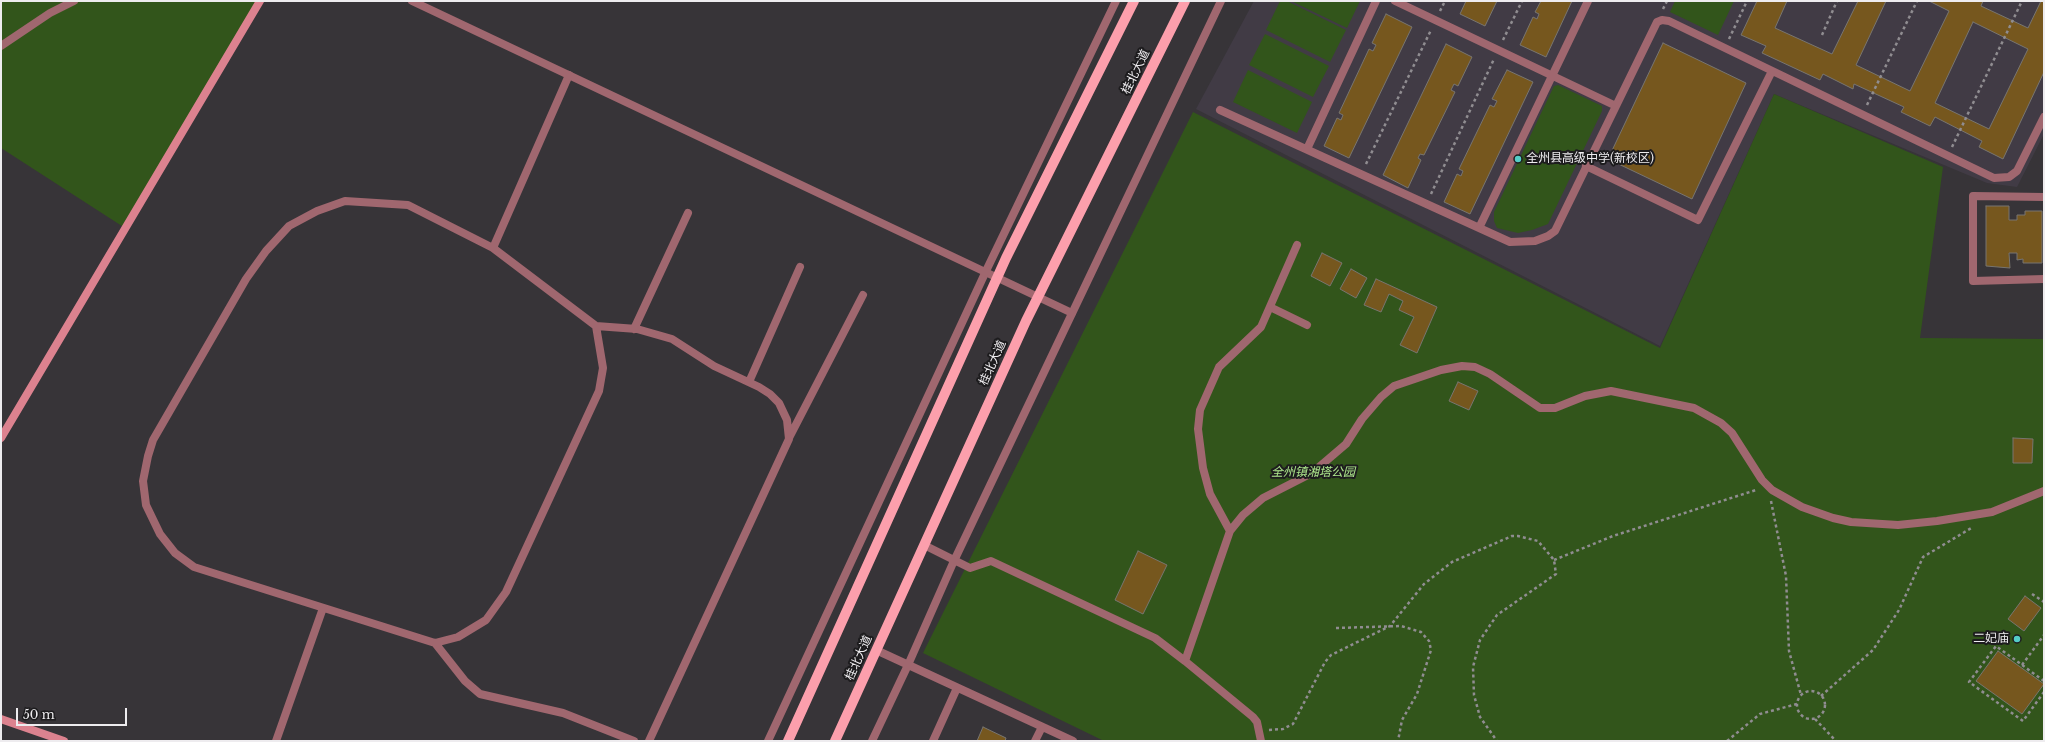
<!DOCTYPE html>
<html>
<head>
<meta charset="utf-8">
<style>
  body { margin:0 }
  #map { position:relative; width:2045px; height:742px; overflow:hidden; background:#373438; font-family:"Libre Baskerville",serif }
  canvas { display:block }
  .frame { position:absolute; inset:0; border:2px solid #eeecef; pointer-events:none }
  .scale { position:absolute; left:16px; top:708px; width:111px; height:18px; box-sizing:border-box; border:2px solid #eeecef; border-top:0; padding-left:5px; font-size:12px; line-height:14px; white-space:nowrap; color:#eeecef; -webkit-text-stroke:3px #1d1c1e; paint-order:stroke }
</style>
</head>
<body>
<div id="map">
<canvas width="2045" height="742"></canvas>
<div class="frame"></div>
<div class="scale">50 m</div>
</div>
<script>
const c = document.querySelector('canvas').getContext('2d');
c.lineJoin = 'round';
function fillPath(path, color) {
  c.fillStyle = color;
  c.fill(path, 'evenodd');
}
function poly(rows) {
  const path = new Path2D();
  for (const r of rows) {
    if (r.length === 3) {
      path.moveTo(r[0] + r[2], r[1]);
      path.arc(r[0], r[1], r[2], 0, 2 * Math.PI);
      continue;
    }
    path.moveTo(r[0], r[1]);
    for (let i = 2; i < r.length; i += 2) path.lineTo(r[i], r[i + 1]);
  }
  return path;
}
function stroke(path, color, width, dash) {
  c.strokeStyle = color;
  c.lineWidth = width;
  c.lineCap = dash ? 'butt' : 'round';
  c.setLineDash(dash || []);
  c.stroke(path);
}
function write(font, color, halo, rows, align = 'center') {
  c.font = font + ' "Libre Baskerville","Noto Sans SC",serif';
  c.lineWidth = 4;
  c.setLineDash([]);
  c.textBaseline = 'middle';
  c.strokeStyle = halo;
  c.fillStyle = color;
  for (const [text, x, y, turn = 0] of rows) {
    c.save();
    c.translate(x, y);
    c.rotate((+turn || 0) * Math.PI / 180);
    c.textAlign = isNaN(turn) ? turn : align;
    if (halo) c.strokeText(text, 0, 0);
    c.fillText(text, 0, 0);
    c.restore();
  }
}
const built = poly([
  [1254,1,2044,1,2044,134,2017,187,1987,183,1774,94,1660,346,1196,109]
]);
const green = poly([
  [1,1,260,1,125,228,1,148],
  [1280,1,1287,1,1346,30,1330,62,1266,30],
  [1291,1,1360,1,1347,28],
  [1675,1,1734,1,1718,35,1670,12],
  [1265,34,1329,66,1313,97,1249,65],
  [1248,70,1312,102,1297,133,1233,102],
  [1558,85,1602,106,1602,111,1548,224,1532,230,1518,233,1497,228,1494,221,1494,212,1554,86],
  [1774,94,1943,167,1920,338,2044,339,2044,741,1104,741,923,653,1193,112,1660,348]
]);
const building = poly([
  [1466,1,1497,1,1485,26,1460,14,1466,1],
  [1541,1,1572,1,1546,57,1520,45,1533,17,1537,19,1539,14,1535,12,1541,1],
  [1757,1,1787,1,1775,28,1832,54,1858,1,1886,1,1856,65,1910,91,1949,11,1929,1,1983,1,1981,6,2028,28,2041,1,2044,1,2044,72,2003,159,1979,147,1982,141,1935,117,1930,126,1901,112,1904,107,1854,84,1853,89,1823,74,1820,80,1762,53,1766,46,1741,35,1757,1],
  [1973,22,2028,49,1989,129,1935,103,1973,22],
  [1386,14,1412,27,1349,158,1324,146,1337,118,1341,120,1343,115,1339,113,1369,49,1373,51,1376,45,1372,43,1386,14],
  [1663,43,1746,83,1692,199,1608,159,1663,43],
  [1446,44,1472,57,1458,86,1454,84,1451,90,1455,92,1424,155,1420,154,1418,158,1421,160,1408,188,1383,175,1446,44],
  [1507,70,1533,82,1470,214,1444,202,1457,174,1461,176,1463,171,1459,169,1490,105,1494,107,1497,101,1492,99,1507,70],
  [1986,206,2009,206,2009,220,2017,220,2017,215,2025,215,2025,211,2042,211,2042,263,2023,263,2023,259,2017,260,2017,253,2009,253,2010,268,1986,266,1986,206],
  [1322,253,1342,263,1330,286,1311,276,1322,253],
  [1351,269,1367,278,1356,298,1340,289,1351,269],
  [1376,279,1437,307,1417,353,1400,345,1414,317,1399,310,1403,301,1389,294,1381,312,1364,305,1376,279],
  [1458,382,1478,391,1469,410,1449,401,1458,382],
  [2013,438,2033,439,2032,463,2013,463,2013,438],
  [1138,551,1167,565,1143,614,1115,600,1138,551],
  [2025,596,2041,608,2024,631,2008,619,2025,596],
  [1998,651,2044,684,2022,714,1976,681,1998,651],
  [983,727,1006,738,1005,741,977,741,983,727]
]);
const path = poly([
  [1663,9,1667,1],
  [1440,11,1445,1],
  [1822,35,1837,1],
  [1729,39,1747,1],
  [1503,40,1522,1],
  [1867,105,1917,1],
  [1952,147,2022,1],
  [1366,164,1431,30],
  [1431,194,1494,59],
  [1771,501,1786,576,1789,651,1801,695],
  [1554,560,1613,536,1756,490],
  [2032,594,2044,602],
  [1336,628,1401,626,1421,632,1429,641,1431,650,1417,694,1402,720,1398,741],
  [2022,665,2044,635],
  [2044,681,1996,646,1969,682,2023,721,2044,692],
  [1811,705,14],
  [1821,696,1873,650,1899,610,1923,557,1973,527],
  [1815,719,1836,741],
  [1269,730,1283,729,1293,724,1325,662,1331,655,1390,626,1424,584,1452,562,1512,536,1518,536,1538,541,1554,560,1556,574,1497,615,1480,640,1473,667,1474,695,1480,717,1497,741],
  [1727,741,1760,714,1797,704]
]);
const service = poly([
  [1395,1,1616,106],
  [1220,110,1510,242,1535,241,1548,236,1555,231,1657,22,1662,20,1669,21,1994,178,2009,177,2017,171,2044,117],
  [1307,149,1376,1],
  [1586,166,1698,220,1772,71],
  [2044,197,1973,196,1973,281,2044,279],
  [1479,228,1588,1],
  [493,248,596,326,603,368,599,391,506,592,486,620,458,637,435,643,194,567,175,553,160,534,146,505,143,481,148,456,153,440,246,279,266,251,289,226,317,211,345,201,408,205,493,248,569,75],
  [1270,307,1307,325],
  [596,326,637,329,672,339,714,366,759,387,770,394,779,403,787,420,789,439,649,741],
  [634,329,688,213],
  [749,382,800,267],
  [789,438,863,295],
  [1230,531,1210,494,1203,468,1198,429,1200,410,1219,367,1261,327,1297,245],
  [924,545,970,568,991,561,1155,638,1185,661,1230,531,1243,515,1263,498,1312,473,1346,444,1362,419,1381,397,1394,386,1441,370,1462,366,1475,367,1490,374,1540,408,1555,408,1585,396,1611,391,1694,408,1721,423,1732,433,1762,480,1772,490,1802,507,1833,518,1851,522,1898,525,1937,521,1992,512,2044,491],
  [435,643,465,681,480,694,563,713,634,741],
  [876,650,1073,741],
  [1185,661,1253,717,1257,722,1261,741],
  [276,741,323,608],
  [768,741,986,271,1116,1],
  [872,741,908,665,953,563,1221,1],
  [933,741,957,688],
  [1035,741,1042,727]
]);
const minor = poly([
  [412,1,1072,313],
  [1,46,50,13,74,1]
]);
const secondary = poly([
  [1,438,260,1],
  [1,719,64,741]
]);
const primary = poly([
  [788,741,1006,258,1134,1],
  [835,741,1026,321,1185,1]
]);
const markers = [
  [1518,159,4,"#54cdc7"],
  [2017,639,4,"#54cdc7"]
];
const streetNames = [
  ["桂北大道",1136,72,-64],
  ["桂北大道",993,363,-66],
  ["桂北大道",859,658,-66]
];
const poiNames = [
  ["全州县高级中学(新校区)",1526,159],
  ["二妃庙",2009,639,"right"]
];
const parkNames = [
  ["全州镇湘塔公园",1313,473]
];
fillPath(built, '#413b45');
fillPath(green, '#32551b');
fillPath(building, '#76571e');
stroke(building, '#787570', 1);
stroke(path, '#908d91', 2.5, [3, 3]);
stroke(service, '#a0676f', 8);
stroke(minor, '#a0676f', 8);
stroke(secondary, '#dc828f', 8);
stroke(primary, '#fc9fac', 10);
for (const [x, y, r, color] of markers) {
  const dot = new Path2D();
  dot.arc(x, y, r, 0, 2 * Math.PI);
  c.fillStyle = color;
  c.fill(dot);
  stroke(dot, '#1d1c1e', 1.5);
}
write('12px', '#eeecef', '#1d1c1e', streetNames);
write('12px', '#eeecef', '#1d1c1e', poiNames, 'left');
write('italic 12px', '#ade78c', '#1d1c1e', parkNames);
</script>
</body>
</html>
